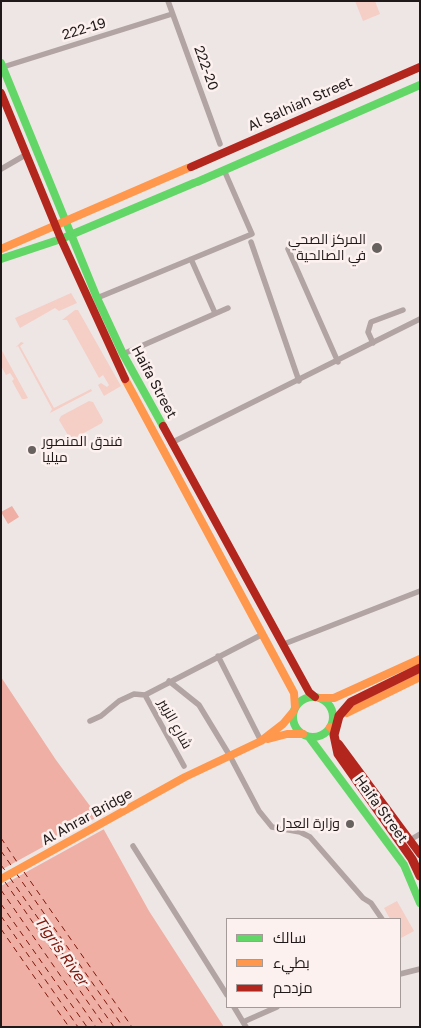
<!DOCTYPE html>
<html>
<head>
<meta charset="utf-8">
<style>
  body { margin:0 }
  #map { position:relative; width:421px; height:1028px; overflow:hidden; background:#eee6e4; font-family:"Golos Text",Cairo,sans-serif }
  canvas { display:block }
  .frame { position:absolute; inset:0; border:2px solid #1f1a19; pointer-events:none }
  .legend { position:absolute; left:226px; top:918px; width:175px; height:90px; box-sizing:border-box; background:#fdf1ef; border:1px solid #a49b99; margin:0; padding:6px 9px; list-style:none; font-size:15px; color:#1f1a19 }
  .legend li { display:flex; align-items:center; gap:10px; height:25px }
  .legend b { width:25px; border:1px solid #a49b99 }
</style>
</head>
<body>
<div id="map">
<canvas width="421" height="1028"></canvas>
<div class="frame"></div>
<ul class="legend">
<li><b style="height:6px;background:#63d668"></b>سالك</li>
<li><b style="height:6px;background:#ff974d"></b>بطيء</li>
<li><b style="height:6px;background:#b3261e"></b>مزدحم</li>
</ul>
</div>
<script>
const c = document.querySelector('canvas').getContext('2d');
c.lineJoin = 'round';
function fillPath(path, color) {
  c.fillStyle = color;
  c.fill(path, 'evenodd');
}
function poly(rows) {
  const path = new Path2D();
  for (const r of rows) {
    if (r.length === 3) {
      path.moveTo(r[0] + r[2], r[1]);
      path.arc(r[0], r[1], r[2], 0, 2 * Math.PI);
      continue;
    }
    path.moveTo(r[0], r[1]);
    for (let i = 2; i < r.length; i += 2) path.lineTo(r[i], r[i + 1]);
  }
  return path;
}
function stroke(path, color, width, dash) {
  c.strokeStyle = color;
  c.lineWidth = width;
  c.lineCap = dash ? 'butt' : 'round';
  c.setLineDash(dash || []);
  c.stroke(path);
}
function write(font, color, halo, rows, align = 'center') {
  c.font = font + ' "Golos Text",Cairo,sans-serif';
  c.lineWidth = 5;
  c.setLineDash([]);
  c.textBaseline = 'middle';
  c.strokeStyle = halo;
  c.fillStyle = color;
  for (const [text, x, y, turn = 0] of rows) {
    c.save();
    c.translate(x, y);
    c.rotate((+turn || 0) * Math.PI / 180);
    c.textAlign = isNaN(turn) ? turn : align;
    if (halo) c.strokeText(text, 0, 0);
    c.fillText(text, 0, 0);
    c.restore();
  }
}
const green = poly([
  [355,1,375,1,380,14,363,21],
  [71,293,77,303,59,311,55,308,20,328,15,318],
  [75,310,78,310,121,386,104,396,98,385,101,383,107,387,109,385,103,375,99,378,67,320,62,320],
  [21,342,24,343,20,346,54,408,91,389,92,391,50,413,52,409,18,346,15,348],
  [1,349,28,398,25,399,22,399,12,381,14,379,10,373,6,375,1,366],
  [89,401,93,402,103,420,102,423,73,439,69,437,59,420,61,416],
  [397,901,414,931,401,938,400,919,390,919,384,908]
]);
const water = poly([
  [12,506,19,517,8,524,1,512],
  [1,677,56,760,93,810,149,911,224,1027,1,1027]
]);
const pier = poly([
  [99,816,106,828,1,886,1,870]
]);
const ferry = poly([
  [1,838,19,865],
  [1,851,13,868],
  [1,865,7,873],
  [24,872,132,1027],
  [16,873,123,1027],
  [10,878,114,1027],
  [5,882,105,1027],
  [1,890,96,1027],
  [1,904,87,1027],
  [1,916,78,1027],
  [1,929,69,1027]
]);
const street = poly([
  [168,1,220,144],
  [3,67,172,14],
  [1,169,27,154],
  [251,242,299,381],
  [288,249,338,362],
  [191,259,215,313],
  [97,298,252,234,224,170],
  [373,343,368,332,371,322,403,310],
  [123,354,228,308],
  [171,443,420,319],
  [284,644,420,591],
  [218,656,261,741],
  [169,681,199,705,230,756,259,811,272,827,300,832,310,837,363,898,371,903,382,919],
  [145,695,184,766],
  [90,721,101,716,119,701,134,694,145,695,263,634],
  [410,840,420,834],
  [133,846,227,995],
  [400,974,420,969],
  [234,1007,246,1027],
  [243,1022,277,1007]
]);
const fast = poly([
  [1,63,97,298,123,354,163,426],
  [197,182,420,85],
  [1,259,61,239,194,183],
  [313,717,20],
  [309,737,404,865,420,903]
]);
const slow = poly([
  [1,249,188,168],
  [125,379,294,693,295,707],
  [321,698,334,698,420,659],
  [347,713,420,677],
  [330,727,331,728],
  [268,739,287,734,303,734],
  [1,879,185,777,261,741,283,724,293,712]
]);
const jam = poly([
  [1,93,61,239,125,379],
  [191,167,420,67],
  [163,426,309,692,315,697],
  [339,744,420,854]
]);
const jamBridge = poly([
  [420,668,351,702,339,716,334,735,338,754,412,859,420,876]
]);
const markers = [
  [377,248,6,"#676160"],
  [32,450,5,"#676160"],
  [350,824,5,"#676160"]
];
const streetNames = [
  ["222-19",84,29,-17],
  ["222-20",206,68,70],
  ["Al Salhiah Street",300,104,-24],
  ["Haifa Street",154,382,62],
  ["شارع الزبير",175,724,61],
  ["Haifa Street",381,809,54],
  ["Al Ahrar Bridge",87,817,-29]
];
const poiNames = [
  ["المركز الصحي",366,240],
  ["في الصالحية",366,256],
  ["فندق المنصور",42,442,"left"],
  ["ميليا",42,458,"left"],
  ["وزارة العدل",340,824]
];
const waterNames = [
  ["Tigris River",61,951,55]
];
fillPath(green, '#f5cec6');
fillPath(water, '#efafa4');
fillPath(pier, '#eee6e4');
stroke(ferry, '#7f180c', 1, [6, 5]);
stroke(street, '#b1a4a2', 5.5);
stroke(fast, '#63d668', 8);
stroke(slow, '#ff974d', 8);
stroke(jam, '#b3261e', 8);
stroke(jamBridge, '#b3261e', 9);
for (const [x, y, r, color] of markers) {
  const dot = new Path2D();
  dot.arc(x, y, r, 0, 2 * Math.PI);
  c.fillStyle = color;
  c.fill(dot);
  stroke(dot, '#fdf1ef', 2);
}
write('14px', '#1f1a19', '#fdf1ef', streetNames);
write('14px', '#1f1a19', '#fdf1ef', poiNames, 'right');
write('italic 15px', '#7f180c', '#fdf1ef', waterNames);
</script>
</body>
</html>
